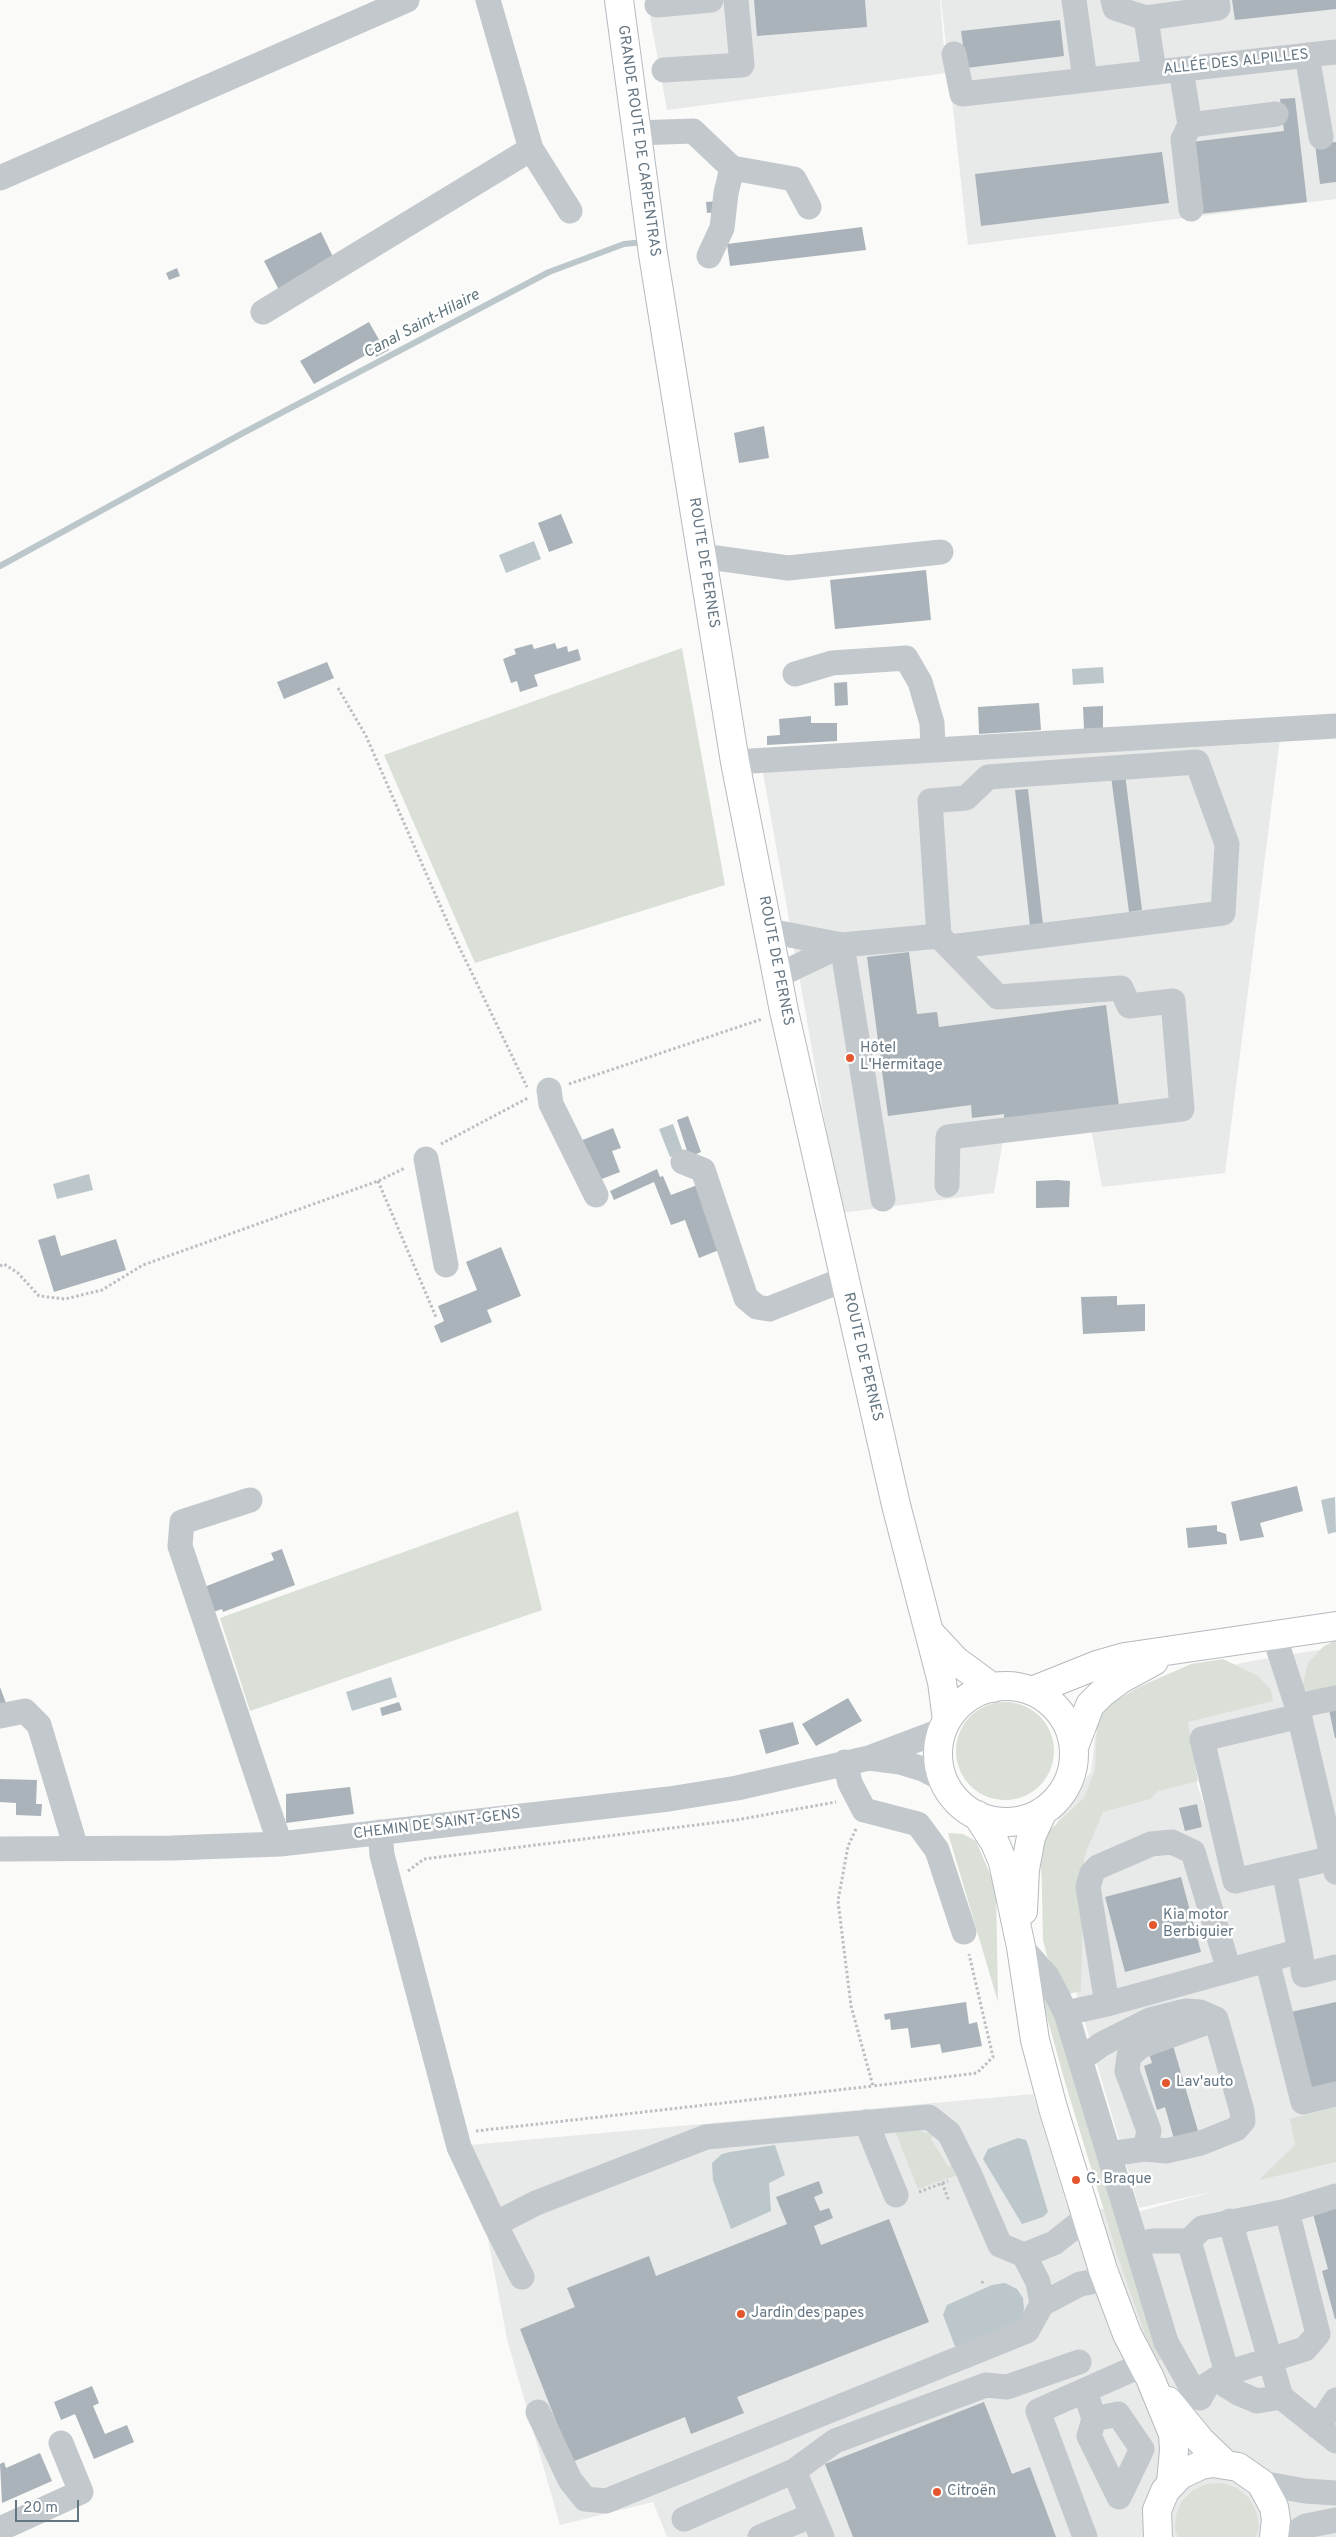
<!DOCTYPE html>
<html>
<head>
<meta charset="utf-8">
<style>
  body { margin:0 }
  #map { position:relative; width:1336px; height:2537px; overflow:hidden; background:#fafaf8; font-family:Overpass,sans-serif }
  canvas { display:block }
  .scale { position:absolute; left:15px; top:2500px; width:64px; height:22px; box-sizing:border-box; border:2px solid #657683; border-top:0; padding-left:6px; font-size:15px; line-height:18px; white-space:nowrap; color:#657683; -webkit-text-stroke:4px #fff; paint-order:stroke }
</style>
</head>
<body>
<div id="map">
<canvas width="1336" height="2537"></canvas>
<div class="scale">20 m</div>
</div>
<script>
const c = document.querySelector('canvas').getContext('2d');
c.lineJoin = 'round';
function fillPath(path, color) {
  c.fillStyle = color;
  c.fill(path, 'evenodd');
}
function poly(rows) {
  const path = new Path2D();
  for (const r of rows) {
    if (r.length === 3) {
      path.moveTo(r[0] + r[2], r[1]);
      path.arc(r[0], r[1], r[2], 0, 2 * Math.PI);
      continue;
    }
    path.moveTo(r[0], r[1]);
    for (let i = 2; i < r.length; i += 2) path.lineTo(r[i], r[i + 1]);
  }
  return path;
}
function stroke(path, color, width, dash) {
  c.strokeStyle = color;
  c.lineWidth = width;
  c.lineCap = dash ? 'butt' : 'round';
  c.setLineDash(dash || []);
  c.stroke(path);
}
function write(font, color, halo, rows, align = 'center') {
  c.font = font + ' Overpass,sans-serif';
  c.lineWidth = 5;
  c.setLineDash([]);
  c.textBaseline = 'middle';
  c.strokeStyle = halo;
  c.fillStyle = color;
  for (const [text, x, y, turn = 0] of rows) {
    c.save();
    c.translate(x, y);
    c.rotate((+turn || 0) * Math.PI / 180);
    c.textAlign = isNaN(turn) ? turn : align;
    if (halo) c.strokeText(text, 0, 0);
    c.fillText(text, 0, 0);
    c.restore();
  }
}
const built = poly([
  [647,0,940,0,946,73,667,110],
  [941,0,1336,0,1336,199,968,245],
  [1281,731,1225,1173,1102,1187,1091,1129,1003,1140,994,1193,841,1213,762,767],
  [1336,1647,1336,2537,667,2537,653,2502,560,2525,507,2339,470,2145,1033,2094,1067,2206,1137,2212,1215,2191,1139,2208,1038,1862,1065,1806,1091,1772,1095,1736,1123,1698,1166,1685,1227,1879,1174,1680,1246,1662]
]);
const green = poly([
  [682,648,725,885,475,963,384,755],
  [518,1511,542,1610,250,1711,220,1618],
  [1336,1640,1336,1689,1314,1693,1302,1688,1308,1663,1324,1646],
  [1223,1659,1258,1676,1271,1690,1273,1701,1188,1722,1198,1781,1158,1791,1150,1799,1103,1812,1084,1857,1081,1991,1069,1994,1047,1956,1043,1940,1041,1845,1049,1831,1084,1798,1095,1770,1097,1723,1103,1708,1141,1686,1191,1664],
  [1005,1751,49],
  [948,1833,963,1834,976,1841,996,1888,998,2002],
  [1043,1981,1165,2357,1158,2361,1145,2334,1118,2257,1065,2082,1043,2003,1040,1982],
  [1336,2107,1336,2162,1259,2180,1295,2145,1290,2119],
  [915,2129,933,2135,931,2139,948,2166,953,2165,957,2175,918,2189,895,2131],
  [1223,2483,1237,2488,1249,2498,1256,2511,1259,2526,1256,2537,1178,2537,1175,2530,1176,2515,1182,2501,1193,2490,1207,2484]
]);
const water = poly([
  [534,541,541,559,506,573,499,555],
  [1103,667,1104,683,1073,685,1072,669],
  [673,1124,683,1152,670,1157,659,1129],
  [89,1174,93,1190,57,1199,53,1184],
  [1335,1497,1336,1532,1328,1534,1321,1500],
  [391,1677,397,1697,352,1711,346,1692],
  [1018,2138,1026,2140,1028,2145,1048,2212,1043,2217,1022,2224,983,2159,988,2149],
  [775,2145,785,2175,769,2183,771,2211,731,2229,713,2180,712,2163,722,2154,730,2152],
  [1005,2283,1017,2289,1023,2298,1024,2309,1022,2320,960,2348,955,2346,943,2315,947,2305,992,2285]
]);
const stream = poly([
  [0,566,243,433,549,272,624,244,645,242]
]);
const building = poly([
  [754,0,865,0,867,27,757,36],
  [1232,0,1336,0,1336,9,1235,20],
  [1060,20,1064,56,966,68,961,31],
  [1295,98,1307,202,1199,214,1191,142,1284,131,1280,99],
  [1336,142,1336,182,1320,184,1315,144],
  [1162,152,1169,203,981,226,975,174],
  [717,201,718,212,707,213,706,202],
  [862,227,866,250,730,266,727,244],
  [321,232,336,263,280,292,264,261],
  [177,268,180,276,169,280,166,273],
  [369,322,382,345,385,342,389,350,376,357,373,351,314,384,300,361],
  [764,426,769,458,739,463,734,433],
  [561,514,573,543,549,552,538,523],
  [926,570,931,620,835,629,830,580],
  [555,643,557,649,567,646,568,652,578,649,581,660,534,675,538,686,520,692,517,681,511,683,503,659,516,654,514,649,532,644,534,649],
  [327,662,334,678,284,699,277,682],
  [847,682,848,705,835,706,834,683],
  [1039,703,1041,730,979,734,978,707],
  [1103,706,1103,728,1084,729,1083,707],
  [811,716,811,723,837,723,837,741,767,745,767,736,780,735,779,719],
  [1125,774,1142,910,1129,912,1111,776],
  [1028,789,1043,925,1030,926,1015,790],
  [909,952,917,1014,937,1012,939,1027,1106,1005,1119,1106,1004,1120,1004,1114,972,1118,971,1105,888,1116,867,957],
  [688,1116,701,1152,689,1157,677,1120],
  [613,1128,621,1148,612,1151,620,1172,599,1180,575,1143],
  [657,1169,660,1177,663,1176,671,1195,700,1184,724,1248,699,1258,685,1220,671,1225,654,1182,614,1200,610,1191],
  [1058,1180,1070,1181,1069,1207,1036,1208,1036,1181],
  [55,1235,61,1256,116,1239,126,1270,54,1292,38,1240],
  [501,1247,521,1296,487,1310,492,1322,441,1343,434,1326,444,1321,438,1306,477,1290,466,1262],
  [1117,1296,1117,1305,1145,1304,1145,1331,1083,1334,1081,1297],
  [1297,1486,1303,1511,1260,1523,1264,1537,1240,1541,1231,1502],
  [1217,1525,1217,1531,1226,1534,1227,1544,1188,1548,1186,1528],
  [282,1549,295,1585,223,1612,222,1609,213,1612,204,1587,274,1560,271,1553],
  [0,1687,6,1703,0,1705],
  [848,1698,862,1721,816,1746,802,1724],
  [399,1702,402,1710,382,1716,380,1708],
  [1336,1708,1336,1738,1335,1738,1329,1710],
  [793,1722,799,1744,766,1754,759,1730],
  [0,1779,37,1780,36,1804,42,1804,41,1816,16,1815,16,1803,0,1802],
  [350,1787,354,1814,286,1823,286,1794],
  [1197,1804,1202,1827,1185,1831,1179,1808],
  [1181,1877,1201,1952,1125,1972,1105,1897],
  [966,2002,969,2024,977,2022,982,2046,942,2053,940,2044,911,2048,908,2028,891,2030,890,2019,885,2020,884,2014],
  [1336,2002,1336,2083,1309,2090,1291,2012],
  [1167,2025,1198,2131,1174,2139,1165,2107,1157,2110,1144,2066,1152,2063,1142,2032],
  [819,2181,823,2193,814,2197,820,2211,829,2208,833,2218,814,2226,821,2245,889,2219,929,2322,737,2397,744,2413,691,2434,685,2417,572,2462,520,2329,575,2307,567,2288,649,2256,656,2276,787,2224,776,2197],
  [1336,2208,1336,2319,1335,2319,1322,2271,1328,2269,1313,2214],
  [92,2386,99,2403,93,2406,105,2434,127,2425,134,2442,94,2459,75,2414,61,2420,54,2402],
  [984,2402,1012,2474,1030,2467,1056,2537,853,2537,825,2464],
  [40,2453,52,2481,2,2503,0,2464,4,2462,6,2468]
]);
const path = poly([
  [338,688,366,736,450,928,527,1087],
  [569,1084,762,1019],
  [441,1144,528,1098],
  [378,1181,436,1317],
  [0,1266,4,1264,18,1273,39,1296,65,1299,102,1290,143,1265,378,1181,405,1168],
  [856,1829,848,1846,838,1901,851,2006,873,2086,977,2073,993,2057,969,1954],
  [408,1871,424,1859,736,1820,836,1802],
  [476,2131,873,2086],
  [942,2183,949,2201],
  [919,2192,948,2181],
  [982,2281,983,2284]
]);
const minor = poly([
  [488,0,531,149,570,211],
  [1074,0,1085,79],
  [1113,0,1115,8,1146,18,1218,8,1217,0],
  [657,5,711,0],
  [1146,18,1154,72],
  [954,54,962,94,1336,52],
  [1307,55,1321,137],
  [664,70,742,65,736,0],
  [1181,70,1190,125,1276,114],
  [1190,125,1183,139,1191,209],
  [635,133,693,131,732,168,794,179,809,207],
  [0,178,407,0],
  [709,256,722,228,726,193,732,168],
  [263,312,531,149],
  [702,556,788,568,941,552],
  [795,674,832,663,906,658,920,682,932,723,933,749],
  [735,762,1336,726],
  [769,931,842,945,939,936,998,997,1121,988,1129,1006,1173,1001,1182,1109,948,1137,947,1185],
  [939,936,930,801,966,798,988,777,1197,762,1227,844,1223,913,950,947],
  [842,945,883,1199],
  [777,976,842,945],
  [549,1090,551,1104,596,1195],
  [426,1159,446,1265],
  [683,1162,703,1170,746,1298,757,1307,769,1309,845,1279],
  [250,1500,182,1522,180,1546,280,1844],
  [1274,1635,1297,1706,1336,1872],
  [1297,1706,1336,1698],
  [0,1716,25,1711,39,1725,76,1848],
  [1300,1716,1202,1739,1235,1881,1333,1858],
  [869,1758,900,1762,923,1769,943,1779],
  [845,1762,850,1783,864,1810,918,1824,937,1850,964,1932],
  [380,1832,382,1855,459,2147,495,2224],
  [0,1849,173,1848,280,1844,669,1799,737,1788,869,1758,943,1730],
  [1284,1870,1300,1951],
  [1021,1947,1047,1976,1066,2013,1166,2342,1194,2392,1200,2398,1208,2384,1227,2373],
  [1267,1960,1303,2102,1336,2094],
  [1107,2004,1088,1887,1092,1873,1098,1867,1151,1844,1172,1842,1193,1852,1229,1970],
  [1066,2013,1107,2004,1300,1951,1304,1975,1336,1967],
  [1081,2059,1102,2044,1150,2020,1186,2011,1200,2012,1216,2019,1242,2111,1243,2121,1236,2129,1201,2143,1166,2151,1145,2149,1109,2154],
  [866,2122,896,2195],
  [1145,2149,1149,2131,1127,2071,1129,2056,1141,2046,1216,2019],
  [1287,2211,1318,2334,1305,2349,1227,2373,1189,2241,1202,2228,1287,2211,1336,2196],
  [1230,2221,1281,2397,1336,2441],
  [1137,2245,1152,2241,1189,2241],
  [522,2277,495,2224,536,2203,706,2137,929,2117,949,2133,969,2173,1000,2245,1024,2255,1054,2243,1087,2217],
  [1042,2304,1080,2284,1107,2279],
  [1216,2379,1238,2393,1257,2401,1281,2397],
  [1085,2391,1094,2419,1089,2436,1119,2497,1142,2449,1118,2414,1094,2419],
  [538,2412,570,2480,585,2499,606,2501,1027,2331,1042,2304,1038,2282,1024,2255],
  [1318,2427,1336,2400],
  [794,2471,835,2441,986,2385,1007,2387,1079,2362],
  [1261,2483,1305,2491,1336,2493],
  [684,2519,794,2471,822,2537],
  [0,2529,81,2492,61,2443],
  [760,2537,813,2515],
  [1085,2537,1038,2411,1142,2365],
  [1288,2537,1306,2526,1336,2520]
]);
const major = poly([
  [619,0,653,254,735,762,784,1011,896,1505,942,1682,947,1720],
  [930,1633,955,1660,993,1688],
  [1006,1754,68],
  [1032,1691,1097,1665,1125,1657,1336,1626],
  [1074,1747,1090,1705,1102,1693,1121,1679,1154,1661],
  [977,1815,995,1843,1003,1862,1021,1947,1035,2040,1053,2108,1103,2270,1127,2334,1150,2378,1173,2434,1174,2450,1171,2483],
  [1023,1911,1025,1869,1031,1837,1043,1811],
  [1168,2401,1200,2440,1225,2464],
  [1158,2537,1157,2510,1165,2491,1180,2475,1201,2465,1213,2463,1238,2467,1261,2483,1274,2507,1276,2520,1274,2537]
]);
const markers = [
  [850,1058,5,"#e4572e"],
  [1153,1925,5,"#e4572e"],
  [1166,2083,5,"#e4572e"],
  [1076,2180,5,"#e4572e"],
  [741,2314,5,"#e4572e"],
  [937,2492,5,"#e4572e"]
];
const streetNames = [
  ["ALLÉE DES ALPILLES",1236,63,-6],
  ["GRANDE ROUTE DE CARPENTRAS",638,141,82],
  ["ROUTE DE PERNES",703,563,81],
  ["ROUTE DE PERNES",775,961,79],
  ["ROUTE DE PERNES",862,1357,77],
  ["CHEMIN DE SAINT-GENS",437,1825,-7]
];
const poiNames = [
  ["Hôtel",860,1049],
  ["L'Hermitage",860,1066],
  ["Kia motor",1163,1916],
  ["Berbiguier",1163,1933],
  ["Lav'auto",1176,2083],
  ["G. Braque",1086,2180],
  ["Jardin des papes",751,2314],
  ["Citroën",947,2492]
];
const waterNames = [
  ["Canal Saint-Hilaire",422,325,-28]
];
fillPath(built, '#e8e9e9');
fillPath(green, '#dadfd7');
fillPath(water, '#bbc7cb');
stroke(stream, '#bbc7cb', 6);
fillPath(building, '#aab3b9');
stroke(major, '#b5babe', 30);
stroke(path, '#bbbfc2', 3, [2.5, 2.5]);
stroke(minor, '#c3c8cc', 25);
stroke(major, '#fff', 28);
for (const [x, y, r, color] of markers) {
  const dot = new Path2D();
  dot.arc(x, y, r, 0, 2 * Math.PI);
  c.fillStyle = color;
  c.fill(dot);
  stroke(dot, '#fff', 2);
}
write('15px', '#657683', '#fff', streetNames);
write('15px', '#657683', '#fff', poiNames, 'left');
write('italic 16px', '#60757c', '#fff', waterNames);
</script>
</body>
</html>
